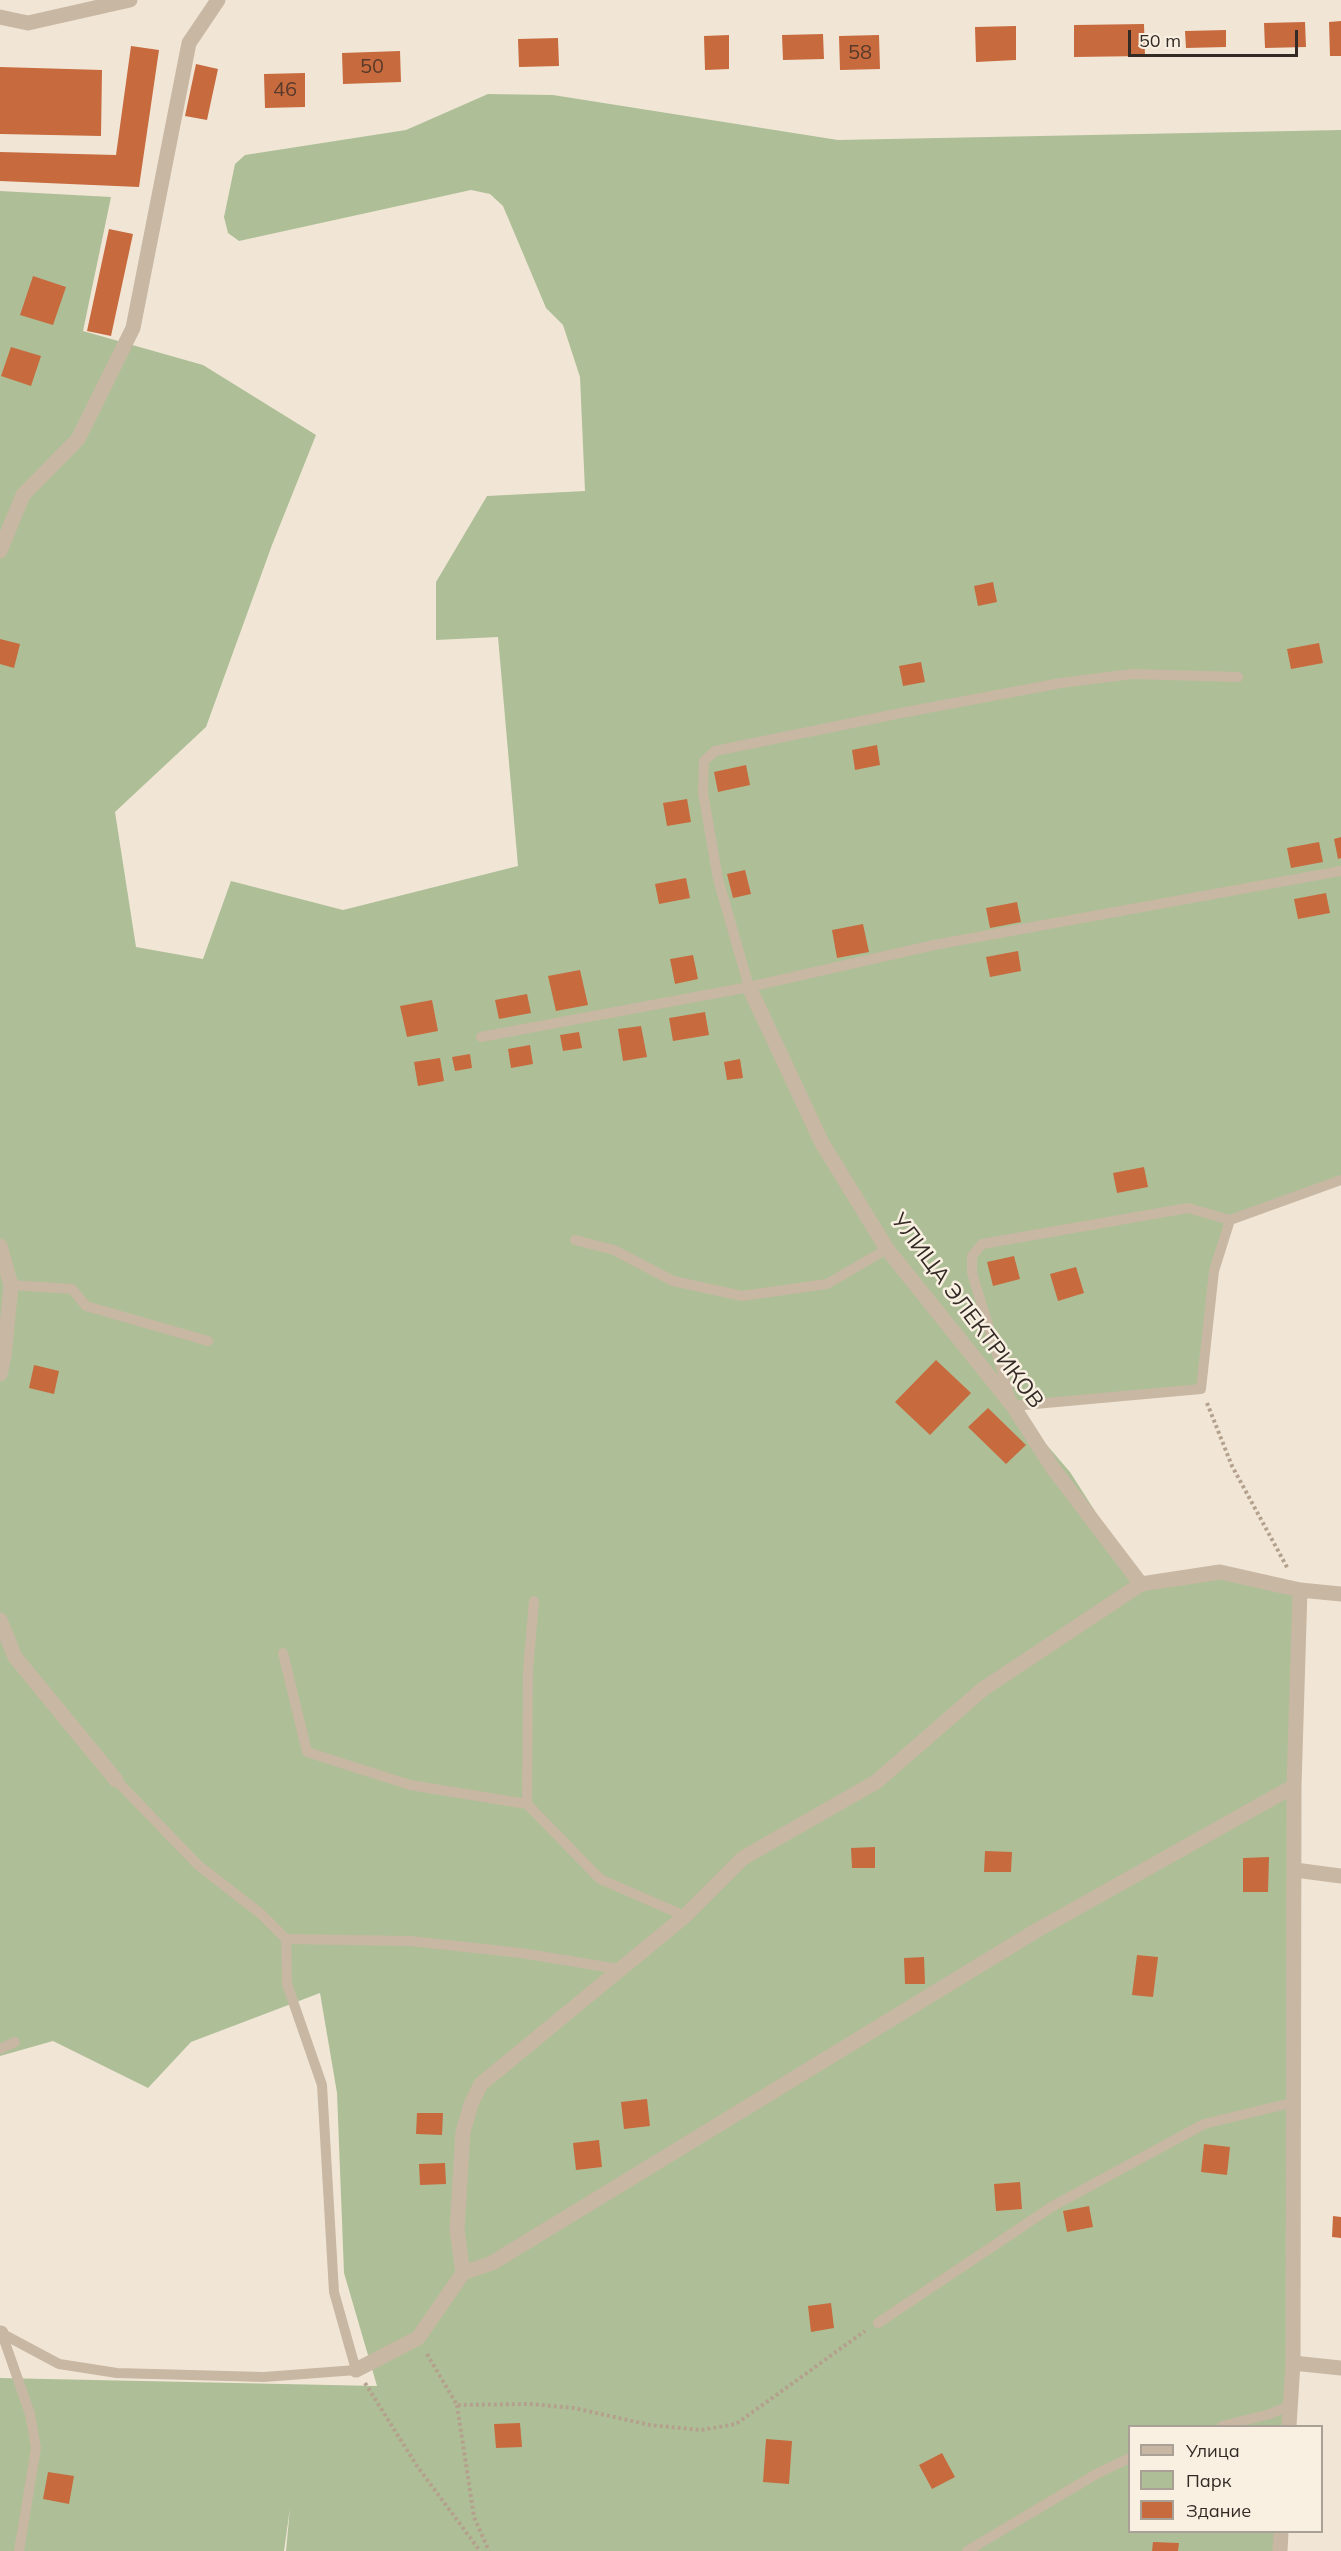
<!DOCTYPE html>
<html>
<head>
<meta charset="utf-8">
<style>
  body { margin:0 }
  #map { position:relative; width:1341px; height:2551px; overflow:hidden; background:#f1e6d6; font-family:Mulish,sans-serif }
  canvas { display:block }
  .legend { position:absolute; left:1128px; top:2425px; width:195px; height:108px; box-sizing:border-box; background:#f9f0e2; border:2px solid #aaa196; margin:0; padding:8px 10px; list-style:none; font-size:18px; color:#332a25 }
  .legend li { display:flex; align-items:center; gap:12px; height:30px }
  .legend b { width:30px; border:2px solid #aaa196 }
  .scale { position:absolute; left:1128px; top:30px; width:170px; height:27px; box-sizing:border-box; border:3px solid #332a25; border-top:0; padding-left:8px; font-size:18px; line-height:21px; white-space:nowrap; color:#332a25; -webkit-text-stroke:4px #f9f0e2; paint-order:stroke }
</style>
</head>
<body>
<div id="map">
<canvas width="1341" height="2551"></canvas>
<ul class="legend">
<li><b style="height:8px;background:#c8b7a3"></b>Улица</li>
<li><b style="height:16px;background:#aebf97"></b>Парк</li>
<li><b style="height:16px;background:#c76a3e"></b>Здание</li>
</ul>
<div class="scale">50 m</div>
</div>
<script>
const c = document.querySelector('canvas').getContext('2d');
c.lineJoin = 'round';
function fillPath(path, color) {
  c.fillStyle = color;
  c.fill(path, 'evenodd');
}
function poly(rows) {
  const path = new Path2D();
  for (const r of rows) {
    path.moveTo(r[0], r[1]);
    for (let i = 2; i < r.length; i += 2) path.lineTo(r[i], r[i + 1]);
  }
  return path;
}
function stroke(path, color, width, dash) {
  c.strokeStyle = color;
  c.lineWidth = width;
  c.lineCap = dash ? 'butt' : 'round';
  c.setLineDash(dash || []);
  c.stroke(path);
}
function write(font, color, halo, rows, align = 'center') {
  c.font = font + ' Mulish,sans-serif';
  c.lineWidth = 5;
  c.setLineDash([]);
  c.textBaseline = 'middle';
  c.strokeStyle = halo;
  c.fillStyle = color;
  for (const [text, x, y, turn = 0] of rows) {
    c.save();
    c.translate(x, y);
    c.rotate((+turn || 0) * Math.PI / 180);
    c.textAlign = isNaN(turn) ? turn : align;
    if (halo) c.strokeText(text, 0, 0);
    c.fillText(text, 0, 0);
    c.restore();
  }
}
const green = poly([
  [488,94,553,95,838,140,1341,130,1341,1180,1230,1220,1214,1271,1201,1389,1014,1407,1070,1472,1141,1583,1220,1572,1300,1590,1289,2426,1130,2426,1130,2532,1281,2532,1280,2551,286,2551,290,2508,284,2551,0,2551,0,2378,377,2386,344,2273,337,2093,320,1993,191,2042,148,2088,53,2041,0,2056,0,191,111,197,83,331,203,365,316,435,272,545,206,727,115,812,136,947,203,959,231,881,343,910,518,866,498,637,436,640,436,582,487,496,585,491,580,377,563,325,546,308,503,206,490,194,471,190,239,241,228,233,224,217,235,164,245,155,406,130]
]);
const building = poly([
  [1341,21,1341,56,1330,56,1329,22],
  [1305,22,1306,47,1265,48,1264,23],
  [1144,24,1145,56,1074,57,1074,25],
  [1016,26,1016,60,976,62,975,27],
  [1226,30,1226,47,1186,48,1185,31],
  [823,34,824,59,783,60,782,35],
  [729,35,729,69,705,70,704,36],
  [879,35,880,69,840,70,839,36],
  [558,38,559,66,519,67,518,39],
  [131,46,159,50,139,187,0,181,0,152,116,155],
  [400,51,401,82,343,84,342,53],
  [196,64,218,69,207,120,185,116],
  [0,67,102,70,101,136,0,134],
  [305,73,305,107,265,108,264,74],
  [109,229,133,234,111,336,87,331],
  [33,276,66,287,53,325,20,315],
  [11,347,41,356,31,386,1,376],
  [993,582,997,602,978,606,974,586],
  [0,639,20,644,14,668,0,664],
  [1319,643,1323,663,1291,669,1287,649],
  [921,662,925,682,903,686,899,666],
  [877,745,880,765,855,770,852,750],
  [746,765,750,785,718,792,714,772],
  [687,799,691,822,667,826,663,803],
  [1341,837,1341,858,1338,859,1334,839],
  [1319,842,1323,862,1291,868,1287,848],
  [745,870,751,894,733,898,727,874],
  [686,878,690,898,659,904,655,884],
  [1326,893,1330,913,1298,919,1294,899],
  [1017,902,1021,922,990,928,986,908],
  [863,924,869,952,837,958,832,930],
  [1018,951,1021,971,990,977,986,957],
  [693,955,698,979,675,984,670,959],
  [580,970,588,1005,556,1011,548,976],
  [527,994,531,1013,499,1019,495,1000],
  [432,1000,438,1031,407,1037,400,1006],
  [705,1012,709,1035,673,1041,669,1018],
  [641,1026,647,1057,623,1061,618,1029],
  [579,1032,582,1048,563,1051,560,1035],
  [530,1045,533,1064,511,1068,508,1049],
  [470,1054,472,1068,455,1071,452,1057],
  [440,1058,444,1081,418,1086,414,1062],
  [740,1059,743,1078,727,1080,724,1062],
  [1144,1167,1148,1187,1117,1193,1113,1173],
  [1014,1256,1020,1279,993,1286,987,1262],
  [1076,1267,1084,1293,1058,1301,1050,1274],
  [936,1360,971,1393,930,1435,895,1402],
  [34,1365,59,1371,54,1394,29,1388],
  [988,1408,1026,1445,1006,1464,968,1427],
  [875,1847,875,1868,852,1868,851,1848],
  [985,1851,1012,1852,1011,1872,984,1872],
  [1269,1857,1268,1892,1243,1892,1243,1858],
  [1137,1955,1158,1957,1153,1997,1132,1995],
  [924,1957,925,1984,905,1984,904,1958],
  [647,2099,650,2126,624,2129,621,2102],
  [417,2113,443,2113,442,2135,416,2134],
  [599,2140,602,2167,576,2170,573,2143],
  [1204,2144,1230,2147,1227,2175,1201,2172],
  [445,2163,446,2184,420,2185,419,2164],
  [1020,2182,1022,2209,996,2211,994,2184],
  [1089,2206,1093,2227,1067,2232,1063,2211],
  [1333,2216,1341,2217,1341,2238,1332,2237],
  [831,2303,834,2328,811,2332,808,2306],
  [520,2423,522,2447,496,2448,494,2424],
  [766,2439,792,2441,789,2484,763,2482],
  [942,2453,955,2477,932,2489,919,2465],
  [48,2472,74,2476,69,2504,43,2499],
  [1153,2542,1179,2543,1178,2551,1152,2551]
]);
const path = poly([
  [1207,1403,1232,1466,1288,1569],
  [427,2354,457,2405,530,2404,574,2408,650,2425,701,2430,736,2424,865,2331],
  [365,2383,417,2466,480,2551],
  [457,2405,474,2517,489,2551]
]);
const lane = poly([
  [749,987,718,879,703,793,704,761,715,751,901,713,1061,683,1132,674,1238,677],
  [481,1037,749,987,934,945,1341,871],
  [1230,1220,1188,1208,982,1244,972,1256,972,1273,1013,1406,1201,1389,1214,1271,1230,1220,1341,1180],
  [575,1240,614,1250,673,1281,742,1296,827,1284,887,1249],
  [11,1285,72,1289,86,1306,208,1341],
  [283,1653,307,1752,410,1785,527,1804,600,1879,685,1916],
  [527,1804,528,1670,534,1601],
  [286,1939,410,1941,521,1953,619,1969],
  [0,2049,15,2042],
  [878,2323,1053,2206,1204,2124,1295,2102],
  [1,2331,30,2414,36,2448,19,2551],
  [1,2333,59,2364,117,2373,264,2377,356,2370,334,2292,322,2085,287,1984,286,1939,261,1914,198,1865,116,1780],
  [1222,2426,1270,2414,1291,2405],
  [967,2551,1098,2473,1130,2458]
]);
const street = poly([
  [0,17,28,23,130,0],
  [0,551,23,495,78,439,133,328,189,43,218,0],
  [749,987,822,1143,887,1249,1013,1406,1052,1467,1141,1584],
  [0,1246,11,1285,4,1357,0,1374],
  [0,1620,15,1657,116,1780],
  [1295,1870,1341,1876],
  [463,2273,492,2263,1034,1932,1294,1786],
  [0,2333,1,2333],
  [1293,2363,1341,2368],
  [356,2370,418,2338,463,2273,457,2230,463,2132,471,2104,481,2084,685,1916,743,1858,876,1782,983,1689,1141,1584,1220,1572,1300,1590,1341,1594],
  [1289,2426,1293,2363,1294,1786,1300,1590],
  [1280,2551,1281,2532]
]);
const numberNames = [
  ["58",860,53],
  ["50",372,67],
  ["46",285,90]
];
const streetNames = [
  ["УЛИЦА ЭЛЕКТРИКОВ",967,1311,53]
];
fillPath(green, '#aebf97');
fillPath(building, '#c76a3e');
stroke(path, '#b4a18d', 4, [3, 3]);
stroke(lane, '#c8b7a3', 10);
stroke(street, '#c8b7a3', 15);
write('20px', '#583a2b', null, numberNames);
write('22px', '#332a25', '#f9f0e2', streetNames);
</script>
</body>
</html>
